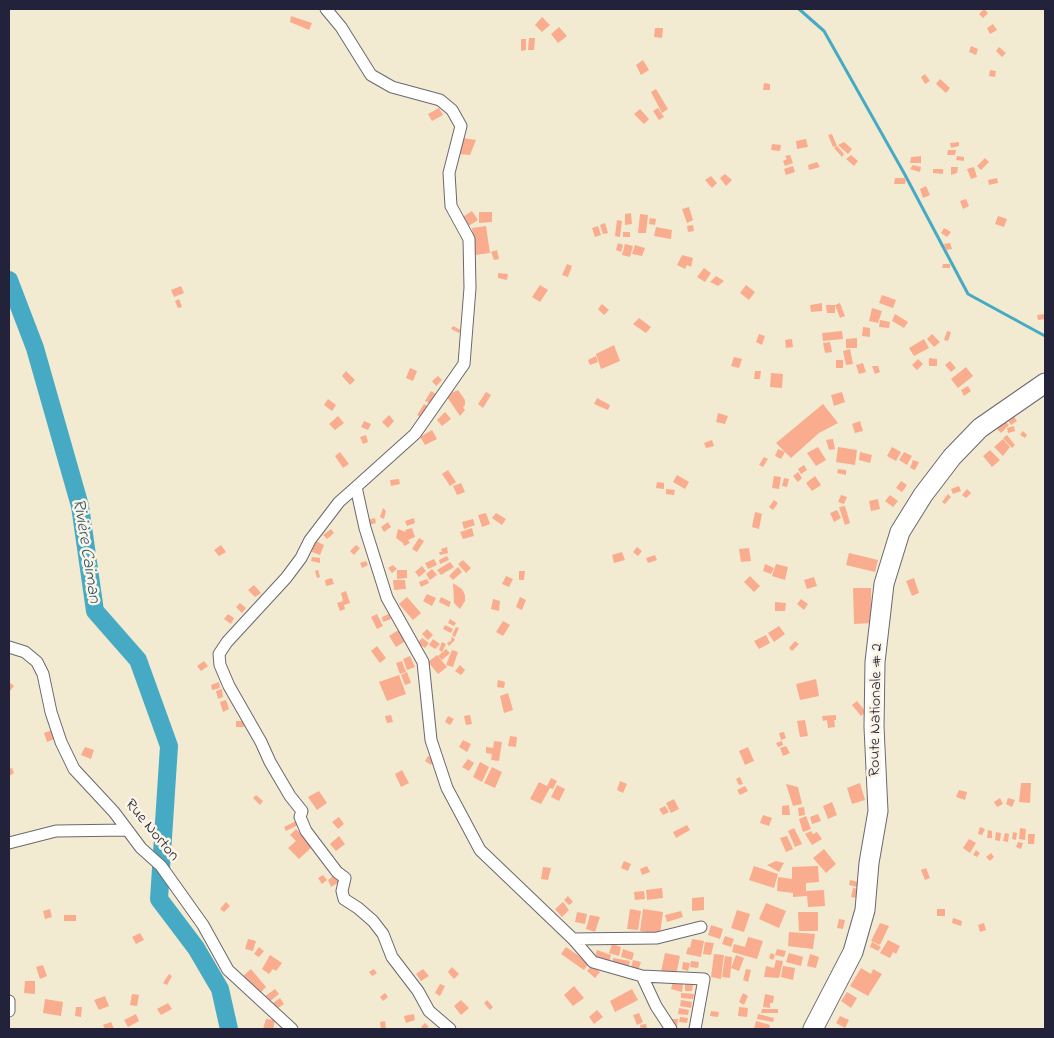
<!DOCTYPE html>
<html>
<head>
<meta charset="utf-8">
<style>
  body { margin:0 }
  #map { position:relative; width:1054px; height:1038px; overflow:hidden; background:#f2ebd1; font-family:"Indie Flower",sans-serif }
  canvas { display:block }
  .frame { position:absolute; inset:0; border:10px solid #22223b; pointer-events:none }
</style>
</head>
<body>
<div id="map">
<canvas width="1054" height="1038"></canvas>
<div class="frame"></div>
</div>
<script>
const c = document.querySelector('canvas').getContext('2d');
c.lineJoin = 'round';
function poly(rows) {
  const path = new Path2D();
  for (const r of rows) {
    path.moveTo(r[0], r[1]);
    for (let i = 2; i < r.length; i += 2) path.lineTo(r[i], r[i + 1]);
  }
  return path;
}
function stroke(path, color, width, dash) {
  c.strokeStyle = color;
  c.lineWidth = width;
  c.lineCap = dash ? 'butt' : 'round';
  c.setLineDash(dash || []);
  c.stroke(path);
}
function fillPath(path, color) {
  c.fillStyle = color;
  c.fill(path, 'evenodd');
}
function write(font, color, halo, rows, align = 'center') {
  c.font = font + ' "Indie Flower",sans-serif';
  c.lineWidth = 5;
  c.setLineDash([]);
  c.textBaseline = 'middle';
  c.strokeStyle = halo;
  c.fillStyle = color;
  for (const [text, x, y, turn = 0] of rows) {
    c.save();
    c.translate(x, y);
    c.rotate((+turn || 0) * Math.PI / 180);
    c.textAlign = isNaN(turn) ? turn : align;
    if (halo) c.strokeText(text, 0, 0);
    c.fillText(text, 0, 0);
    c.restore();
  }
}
const stream = poly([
  [799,9,824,31,904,173,968,294,1045,336]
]);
const river = poly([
  [9,280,35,348,80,506,95,611,138,660,169,746,159,899,196,948,220,989,229,1029]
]);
const building = poly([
  [984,9,988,13,983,18,979,14],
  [291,16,312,23,309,30,290,22],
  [542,17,550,25,542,32,535,25],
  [993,24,997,30,990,34,987,28],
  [559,27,567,36,558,43,551,34],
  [655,28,663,28,662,38,654,37],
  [529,38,535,38,534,50,528,50],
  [521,39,526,39,526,50,521,51],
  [971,46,978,49,976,55,969,52],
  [999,47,1006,53,1002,57,996,51],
  [643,60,649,70,641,75,636,65],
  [990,70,996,71,995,77,989,76],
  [925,74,930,81,925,84,921,77],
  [940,79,950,88,946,93,936,84],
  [764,83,770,84,770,90,763,90],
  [656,89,668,109,662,113,651,92],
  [439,108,443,115,432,121,428,114],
  [658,108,664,117,659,120,653,111],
  [640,109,649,119,644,124,634,114],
  [832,134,837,146,833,147,828,135],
  [463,138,476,140,470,155,459,154],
  [806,139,808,147,797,149,796,141],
  [844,142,852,149,848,154,838,145],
  [959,142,959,146,951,148,950,143],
  [772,144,781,145,780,151,771,150],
  [837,146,844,154,842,157,834,148],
  [948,150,956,150,955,155,947,155],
  [790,155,793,163,785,166,783,161,787,159,785,156],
  [851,155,858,161,854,166,846,159],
  [921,156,921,163,910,163,911,157],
  [957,156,964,157,964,161,956,160],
  [985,158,989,162,981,170,977,166],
  [817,162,820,167,809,170,808,165],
  [913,165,921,167,920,172,910,169],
  [793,166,795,172,786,175,784,169],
  [951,167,958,167,957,173,951,175],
  [974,167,977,177,971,179,967,169],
  [933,169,943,169,943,174,933,173],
  [725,174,732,180,726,186,720,178],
  [711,176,717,183,712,188,705,180],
  [895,178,906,178,905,184,894,184],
  [997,178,998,183,989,185,988,180],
  [926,186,930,195,923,198,920,189],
  [966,199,969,206,963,209,960,201],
  [689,207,693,220,687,223,682,209],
  [472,211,478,220,467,227,461,218],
  [479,212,492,212,492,222,479,223],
  [631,213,632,224,625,225,625,214],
  [640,214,648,215,646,233,638,233],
  [998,216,1007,219,1004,227,995,224],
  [650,218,656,219,655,225,649,224],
  [617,220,622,221,620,237,615,236],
  [605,223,608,233,603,234,600,225],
  [693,225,694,231,688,232,687,226],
  [486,226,490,253,475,255,472,228],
  [598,226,601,235,595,237,592,228],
  [656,227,672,230,671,239,654,236],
  [944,228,951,232,947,237,941,233],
  [623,232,630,232,630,237,623,237],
  [618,243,623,245,621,252,616,250],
  [950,243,952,249,946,250,944,244],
  [625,244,633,246,630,257,622,255],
  [635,245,645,248,642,256,632,254],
  [497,250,499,259,494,260,491,252],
  [682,255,693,258,691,267,687,265,685,269,677,265],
  [567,264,572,266,568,277,562,275],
  [943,264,950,264,950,268,942,268],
  [704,268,711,273,705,282,697,277],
  [498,273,508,274,507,280,498,278],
  [716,276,724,281,718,286,710,282],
  [540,285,548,290,540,302,532,297],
  [746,285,755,292,749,300,740,293],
  [181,286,184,293,174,297,171,290],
  [882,295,896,300,893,308,879,303],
  [179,299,182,307,178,308,175,301],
  [822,303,822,311,811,312,810,305],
  [840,303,845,316,840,318,835,305],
  [602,304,609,310,604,315,598,309],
  [826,305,835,305,835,313,827,313],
  [872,308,882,311,878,323,869,321],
  [895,314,908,322,904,328,892,321],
  [1045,314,1045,319,1038,320,1037,315],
  [639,318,651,327,646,333,633,324],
  [880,320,890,322,889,328,879,327],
  [453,326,461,330,459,333,451,329],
  [863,327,870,328,870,337,862,336],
  [842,331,843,339,823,341,822,333],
  [947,331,951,332,948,341,944,340],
  [759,334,765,336,762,345,756,342],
  [932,334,940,342,934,347,927,339],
  [857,338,857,348,846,348,846,339],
  [792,339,793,347,786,348,785,340],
  [924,339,929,348,914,356,909,348],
  [830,342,832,352,825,353,823,343],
  [614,345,620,361,601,369,596,354],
  [850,349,853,364,846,365,843,351],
  [596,356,598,362,590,365,588,360],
  [734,357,742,359,739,368,731,366],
  [929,358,937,359,937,366,929,366],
  [918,359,923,364,917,370,912,365],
  [836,360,843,360,843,368,836,368],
  [950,361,956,368,951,372,945,365],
  [863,363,866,372,859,374,856,365],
  [872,366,878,366,880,372,875,374],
  [966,367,973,376,958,388,951,379],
  [410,368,417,371,413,381,406,378],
  [346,371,355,380,350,385,342,376],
  [755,371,761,371,760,379,754,379],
  [771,373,783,374,782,388,770,387],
  [438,376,442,380,436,386,432,381],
  [968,386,971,391,964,396,961,390],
  [458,390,465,400,465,405,463,407,465,410,460,416,447,397,449,394],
  [431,391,436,394,431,404,425,401],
  [486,392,491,395,483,408,478,404],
  [842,392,845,402,834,406,831,395],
  [597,398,610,405,608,410,594,404],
  [328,399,336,405,332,411,324,405],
  [424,404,431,408,424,419,417,415],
  [823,404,838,423,819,433,791,458,776,443],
  [445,412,451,419,442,426,437,420],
  [718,413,728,416,725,424,716,422],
  [389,415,394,421,388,428,382,422],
  [1013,415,1017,421,1011,425,1007,419],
  [338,416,344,423,335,430,329,424],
  [1001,417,1009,425,1001,433,993,425],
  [364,421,371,424,368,430,361,427],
  [860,421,863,431,855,433,852,424],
  [1014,426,1015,431,1008,433,1007,428],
  [432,430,437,439,425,445,420,437],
  [1023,431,1027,435,1025,438,1020,435],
  [366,435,368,442,363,444,360,437],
  [1007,435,1015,445,1012,448,1003,438],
  [833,439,835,449,829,450,826,440],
  [1003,439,1010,447,1003,456,994,447],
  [712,440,714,446,706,448,704,443],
  [818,447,826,460,816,466,807,453],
  [838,447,857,450,855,465,836,462],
  [892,447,901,452,896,461,887,456],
  [778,449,785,452,781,459,775,456],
  [990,450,1000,460,992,467,983,456],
  [340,452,349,464,343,468,335,456],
  [860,452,872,455,870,463,859,460],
  [904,452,912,456,907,465,899,460],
  [764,457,768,459,763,467,759,465],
  [913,460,919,462,915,470,910,468],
  [804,465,807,470,801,474,798,469],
  [838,469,846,470,846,475,837,473],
  [448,470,456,482,450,486,442,474],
  [798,472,802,478,798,482,793,476],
  [677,475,689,482,685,489,673,482],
  [774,476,781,477,779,489,772,488],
  [815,476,821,485,812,491,806,483],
  [784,478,789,479,787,487,782,486],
  [399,479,400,484,391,486,390,480],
  [901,481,907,485,902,492,896,488],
  [657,482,664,483,664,489,656,488],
  [461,483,465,492,457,495,453,486],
  [959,486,961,491,953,494,951,489],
  [666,489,675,490,674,495,666,494],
  [967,489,971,493,966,498,962,495],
  [948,494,951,497,945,504,942,502],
  [841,495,847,497,844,504,838,502],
  [890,495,898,501,893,507,885,501],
  [878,499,880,509,871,511,869,501],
  [774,500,778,503,773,510,769,507],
  [845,506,850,523,845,525,839,507],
  [383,508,386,511,384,519,380,517],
  [837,510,841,518,834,522,830,513],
  [755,512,762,514,759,529,752,527],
  [486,513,490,524,482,527,478,515],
  [496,513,506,519,502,525,492,518],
  [375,518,376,523,368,525,367,520],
  [414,518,415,523,407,526,405,521],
  [473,519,475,525,464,529,462,522],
  [388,522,391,527,384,532,381,527],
  [412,528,415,537,408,540,410,543,404,546,403,543,396,538,398,529,406,532,405,530],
  [472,528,474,536,463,539,460,532],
  [331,529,334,533,327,539,323,535],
  [419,538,424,541,417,552,412,549],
  [314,540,324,545,320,555,312,552],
  [221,545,226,552,219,556,214,550],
  [356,545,360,548,354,555,350,551],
  [447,547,448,553,440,555,439,552,442,552,441,549],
  [637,547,642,551,638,556,633,552],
  [749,548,751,561,741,562,739,549],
  [622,552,625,560,614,563,612,555],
  [849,553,878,560,875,572,846,565],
  [655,555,657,560,648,563,646,558],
  [447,556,449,560,440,564,439,560],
  [312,557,320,558,320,563,311,561],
  [434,559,437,565,428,569,425,563],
  [463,560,471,568,466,573,458,564],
  [366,561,368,565,362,568,360,563],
  [450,562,454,567,441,575,437,570],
  [765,564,774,568,771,574,763,571],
  [776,564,788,567,785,580,772,576],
  [393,565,397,569,392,573,388,568],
  [422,566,426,571,419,577,415,572],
  [458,567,462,572,453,580,449,576],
  [432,569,437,575,430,580,426,574],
  [318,570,320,577,317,578,315,571],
  [397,570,407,570,407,578,397,579],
  [519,571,525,571,524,580,519,580],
  [506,576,513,579,509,587,502,584],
  [750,576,760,586,754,592,744,582],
  [814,577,817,586,807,589,804,580],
  [332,578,334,584,326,586,325,580],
  [914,578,919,593,912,596,906,581],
  [427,579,429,583,421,587,419,582],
  [393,580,405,580,406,589,394,590],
  [453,583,462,589,465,595,465,601,460,609,454,603],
  [254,585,261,593,255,597,248,590],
  [853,588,871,588,872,623,854,624],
  [346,591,350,603,344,605,345,609,340,611,337,603,343,601,341,593],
  [427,594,436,598,432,606,423,601],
  [407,597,421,613,413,620,399,604],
  [441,597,451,602,449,607,439,602],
  [520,597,526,600,522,610,516,607],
  [493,599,500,601,499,611,491,609],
  [801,599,808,604,804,610,797,604],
  [775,602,786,603,785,611,775,611],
  [240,603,246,608,242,613,236,607],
  [228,614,234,618,231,624,224,619],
  [377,614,383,626,377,629,371,617],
  [389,614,391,619,383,622,382,617],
  [450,619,456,623,454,626,448,623],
  [503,621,510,625,503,636,496,632],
  [445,625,453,629,451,633,443,629],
  [779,626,785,634,774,642,768,633],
  [456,627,459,628,455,637,452,635],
  [400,629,407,640,396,647,389,636],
  [427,629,433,635,428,640,422,634],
  [766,635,770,643,759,649,754,641],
  [452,636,455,640,449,646,447,643,451,641],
  [422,638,429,643,425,648,418,643],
  [433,639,440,644,435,649,429,645],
  [795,641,799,644,792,651,789,648],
  [442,642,446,644,442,652,439,650],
  [377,646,386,658,380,663,371,651],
  [446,649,450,653,442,660,438,656],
  [452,650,458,652,453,667,446,665],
  [437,655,447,667,438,674,428,662],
  [410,656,415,667,407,670,403,659],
  [204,661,208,666,201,671,197,666],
  [402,661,406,672,400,674,396,663],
  [460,665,465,670,461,675,455,671],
  [407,672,411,683,405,685,401,675],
  [399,675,406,694,387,701,379,682],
  [816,679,819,696,800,700,796,684],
  [498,680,505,682,504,688,497,687],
  [9,682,14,686,9,692],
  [219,682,220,688,212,690,211,685],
  [222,689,223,697,218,699,216,691],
  [508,693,513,710,504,713,500,696],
  [226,700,229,709,223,712,220,702],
  [857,701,866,712,861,716,852,705],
  [391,715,393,722,387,723,385,716],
  [470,715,472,724,466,725,464,716],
  [836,715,836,720,834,720,835,727,828,728,827,720,823,721,822,716],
  [448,716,454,719,450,725,445,722],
  [805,720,808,736,800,737,797,721],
  [236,721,244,721,244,727,236,727],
  [52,730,54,739,47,742,44,733],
  [784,732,786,738,781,740,779,733],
  [510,736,517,737,516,747,508,746],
  [463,740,471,744,467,752,459,747],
  [494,741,502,742,499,761,491,760,492,754,486,753,486,747,493,748],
  [782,741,783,745,778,747,776,743],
  [786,746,790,753,783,756,780,748],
  [85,747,94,750,91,759,81,755],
  [748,747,754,761,745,765,739,751],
  [428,756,434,760,431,765,425,761],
  [468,759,474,763,469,771,462,767],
  [480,762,489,767,482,782,473,777],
  [492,767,502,772,495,788,484,783],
  [12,768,14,773,9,776,9,769],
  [402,770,409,783,401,787,395,774],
  [740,777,743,784,739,785,736,779],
  [551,778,557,781,553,789,550,788,541,804,530,799,539,782,547,786],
  [620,781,627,784,623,793,617,790],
  [860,783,865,800,852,804,847,788],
  [1021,783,1031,783,1030,803,1019,802],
  [786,784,798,787,802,804,793,806],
  [557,785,565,789,559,801,551,797],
  [745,786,748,791,740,795,737,790],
  [959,790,967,792,965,800,956,797],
  [319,791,327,803,317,810,308,797],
  [256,795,263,801,260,805,253,798],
  [1000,798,1003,804,997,807,994,802],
  [1008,798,1015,800,1012,807,1006,804],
  [674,799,679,809,671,813,666,803],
  [832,802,837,815,828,819,823,806],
  [789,805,790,815,782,815,782,806],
  [665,806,669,812,663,815,659,809],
  [804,807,805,815,799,816,798,808],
  [818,814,821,821,812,824,810,817],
  [763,815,772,818,769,826,760,823],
  [806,816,811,829,803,832,799,819],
  [339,817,344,824,338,829,332,822],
  [302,818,304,822,286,831,284,827],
  [687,825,690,830,676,838,673,832],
  [980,827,985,829,982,835,978,834],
  [794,828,802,844,795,847,788,831],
  [1020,828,1026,829,1025,840,1019,839],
  [296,829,313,846,299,859,288,848,296,841,290,835],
  [988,830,992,831,992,838,987,838],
  [811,831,813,834,817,832,822,839,812,845,805,834],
  [996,832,1001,833,1000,841,995,840],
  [1013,832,1017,833,1016,840,1012,839],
  [1005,833,1009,834,1008,842,1003,841],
  [1028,834,1035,834,1034,844,1028,844],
  [339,836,345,844,336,851,330,844],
  [787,836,793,849,786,852,780,838],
  [969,839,976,843,970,853,963,848],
  [1018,842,1023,843,1021,849,1016,847],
  [824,849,836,864,826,873,813,858],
  [976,850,980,853,977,857,973,855],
  [991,853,994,857,990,861,986,857],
  [624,861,631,864,628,871,621,868],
  [776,861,784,863,779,872,767,865],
  [647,866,650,872,642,875,640,869],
  [754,866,778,874,774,888,749,880],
  [818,866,819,882,806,883,806,891,824,890,825,906,808,907,807,896,793,897,793,893,777,891,778,877,792,879,792,867],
  [543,867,551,868,548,880,541,879],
  [926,868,930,878,925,880,921,870],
  [323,875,327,880,322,884,318,878],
  [335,875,339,882,331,887,328,880],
  [850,880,858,882,857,887,849,885],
  [662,888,663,898,647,900,646,890],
  [853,888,859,889,857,898,851,897],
  [644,891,645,899,635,900,634,892],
  [568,896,573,902,569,905,564,900],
  [704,897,704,910,692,911,692,898],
  [226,902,230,906,224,912,220,909],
  [563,902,569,910,562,917,555,909],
  [766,903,786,911,779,928,759,919],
  [50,909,52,917,45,919,43,911],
  [630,909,641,911,638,930,627,929],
  [643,909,663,912,660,934,640,931],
  [937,909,945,909,945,916,937,916],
  [737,910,750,914,744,932,731,928],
  [681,911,683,917,667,922,665,915],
  [577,912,587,914,585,924,575,922],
  [798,912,818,912,818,931,799,931],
  [64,915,76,915,76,921,64,921],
  [590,915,600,917,595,932,586,929],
  [953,918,962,921,961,926,952,923],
  [839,919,845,920,843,929,837,928],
  [880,923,889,926,880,945,871,941],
  [984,923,986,930,980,932,978,925],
  [711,925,723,929,720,939,708,935],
  [789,932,815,934,813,949,788,946],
  [140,933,144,940,136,944,132,937],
  [725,936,734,939,731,947,722,944],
  [748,937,763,941,757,959,732,952,734,944,745,947],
  [248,939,256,941,253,951,245,949],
  [692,939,704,941,701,957,686,954,688,947,690,948],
  [888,940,900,946,896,954,893,952,890,958,880,953],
  [705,942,714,943,711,955,703,954],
  [872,942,881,947,878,951,870,947],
  [612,944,621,947,619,956,609,953],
  [259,947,264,951,259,957,254,954],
  [566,947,589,963,584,970,561,954],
  [623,949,634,953,632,960,621,957],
  [777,949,786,951,784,957,775,955,773,960,769,958,771,953,775,955],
  [597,950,611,955,609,964,594,959],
  [665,953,680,956,676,975,661,972],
  [789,953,803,957,801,966,786,962],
  [714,954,724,955,721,979,711,977],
  [810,954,819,957,816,968,807,966],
  [270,955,282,963,276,971,273,969,269,974,262,969],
  [736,955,744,958,739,971,731,968],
  [725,956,732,957,730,978,722,977],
  [613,958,630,961,628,969,611,966],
  [633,960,641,962,638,971,631,968],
  [776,960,783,961,779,978,764,977,766,966,774,968],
  [691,961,699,962,698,968,690,967],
  [683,962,690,963,688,971,682,969],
  [43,965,47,976,40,979,36,967],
  [592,965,600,972,595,978,587,971],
  [783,966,795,968,793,980,781,977],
  [452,967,459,974,454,979,448,972],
  [861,968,871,974,873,969,882,974,868,996,850,986],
  [251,969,266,987,259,994,243,976],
  [374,969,377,973,372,976,369,972],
  [423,969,429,976,421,981,416,974],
  [746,969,751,970,748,982,743,980],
  [169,974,172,976,167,985,163,983],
  [25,981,35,981,35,994,24,993],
  [673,981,683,984,682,992,671,989],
  [440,984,445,986,440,996,435,993],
  [685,984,693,985,692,991,685,991],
  [574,986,584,998,573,1006,564,995],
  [275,989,279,994,268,1003,264,997],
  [632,989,638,1000,615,1012,610,1001],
  [847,992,857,998,851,1008,841,1001],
  [385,993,388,997,383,1001,380,997],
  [681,993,694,994,693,999,681,998],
  [743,993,748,996,744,1005,739,1002],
  [132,994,139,995,137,1006,130,1005],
  [765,994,774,996,773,1003,770,1003,770,1008,763,1007],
  [105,996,109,1006,99,1010,94,1000],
  [280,998,284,1004,277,1009,273,1003],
  [45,999,63,1002,61,1016,43,1013],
  [461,1000,469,1008,461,1015,454,1006],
  [487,1000,493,1007,490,1010,484,1003],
  [681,1000,692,1002,691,1008,680,1006],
  [168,1003,172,1009,161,1015,157,1009],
  [76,1007,82,1007,81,1017,75,1016],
  [739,1007,748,1008,747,1017,738,1016],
  [679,1008,689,1010,688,1015,678,1014],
  [762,1009,778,1009,778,1013,761,1013],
  [597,1010,603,1017,594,1024,589,1017],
  [711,1011,719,1012,718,1017,710,1016],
  [639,1013,643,1022,637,1025,633,1015],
  [136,1014,139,1021,128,1027,124,1020],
  [414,1014,415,1020,406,1023,404,1016],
  [758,1014,774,1018,773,1022,757,1019],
  [840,1016,849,1020,845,1028,836,1023],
  [680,1017,688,1018,687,1023,679,1022],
  [266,1019,275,1020,273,1029,263,1029],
  [672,1019,678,1019,677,1028,672,1028],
  [385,1021,386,1029,381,1029,380,1022],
  [756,1021,770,1025,769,1029,754,1029],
  [111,1022,114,1029,105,1029,103,1025],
  [425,1023,429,1027,423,1029,421,1027],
  [646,1024,647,1029,641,1029,640,1025]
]);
const minor = poly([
  [326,9,341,27,371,75,392,87,440,100,452,110,461,126,449,173,451,206,469,239,470,288,464,364,415,434,356,487,365,528,387,598,423,662,431,740,447,788,480,850,573,939,593,962,642,976,704,979,695,1029],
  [356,487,339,502,310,540,301,558,286,578,227,642,219,654,220,665,229,686,261,742,270,762,290,796,302,811,300,817,306,831,337,872,345,878,342,891,344,899,358,908,373,921,383,934,392,957,418,991,429,1011,450,1029],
  [9,647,25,652,37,662,43,674,51,712,61,742,74,769,114,812,141,848,161,866,203,925,228,970,292,1029],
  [9,843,56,831,127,830],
  [573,939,657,938,701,927],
  [642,976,656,1006,671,1029],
  [9,1001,9,1011]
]);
const primary = poly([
  [813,1029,853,952,865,910,869,863,878,811,874,727,875,662,884,584,900,532,923,495,952,457,980,428,1045,383]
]);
const streetNames = [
  ["Route Nationale # 2",877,710,-89],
  ["Rue Norton",151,831,50]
];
const waterNames = [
  ["Rivière Caiman",85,551,81]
];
stroke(stream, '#46aac5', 3);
stroke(river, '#46aac5', 18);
fillPath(building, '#faac8f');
stroke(minor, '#6b6870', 13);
stroke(primary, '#6b6870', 21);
stroke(minor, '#fff', 11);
stroke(primary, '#fff', 19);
write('16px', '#22223b', '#fcf5e5', streetNames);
write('italic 18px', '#305872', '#fcf5e5', waterNames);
</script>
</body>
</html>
